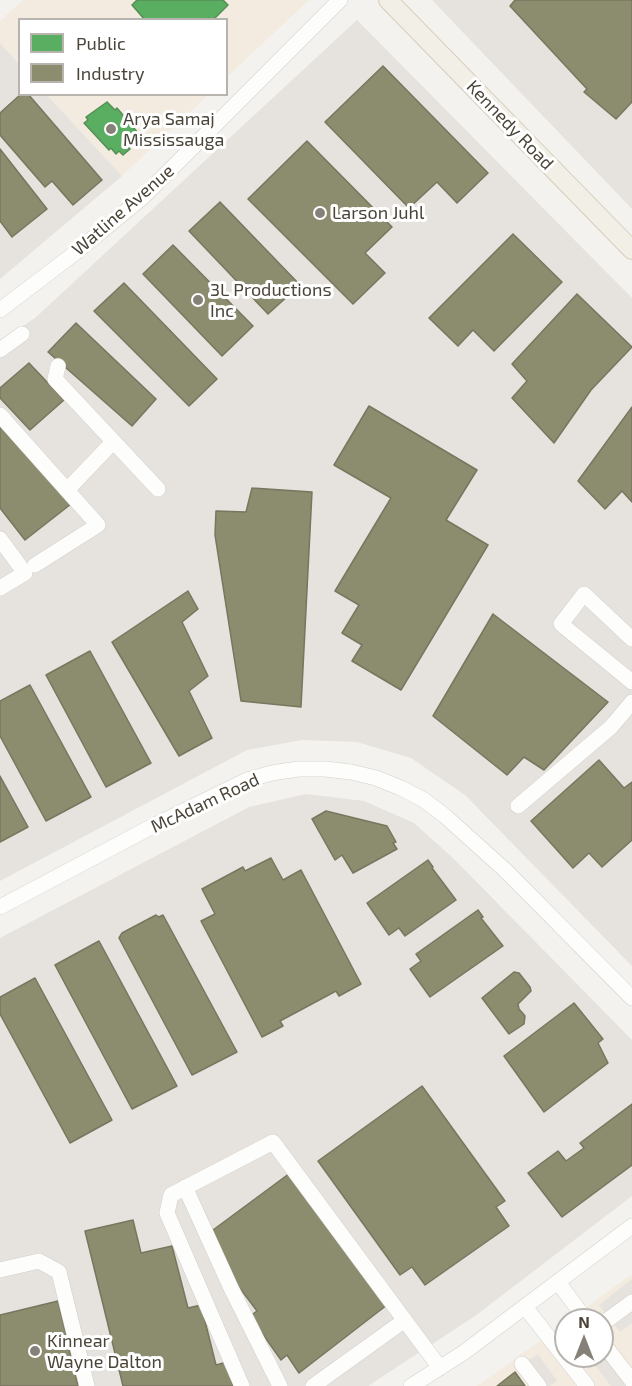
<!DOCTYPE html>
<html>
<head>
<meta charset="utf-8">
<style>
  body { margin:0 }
  #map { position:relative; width:632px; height:1386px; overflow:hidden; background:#f4f2ee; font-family:"Exo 2",sans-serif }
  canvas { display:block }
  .legend { position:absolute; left:18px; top:18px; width:210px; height:78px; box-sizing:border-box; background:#fff; border:2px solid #b7b4b0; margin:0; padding:8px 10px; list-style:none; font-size:18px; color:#4b4439 }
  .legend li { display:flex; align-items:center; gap:12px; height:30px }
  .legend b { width:30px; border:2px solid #b7b4b0 }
  .north { position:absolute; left:554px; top:1308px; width:60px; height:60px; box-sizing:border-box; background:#fff; border:2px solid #b7b4b0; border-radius:50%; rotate:0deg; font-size:16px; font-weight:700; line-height:24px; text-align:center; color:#4b4439 }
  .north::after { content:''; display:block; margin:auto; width:21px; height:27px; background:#868178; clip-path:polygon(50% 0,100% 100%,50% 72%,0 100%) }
</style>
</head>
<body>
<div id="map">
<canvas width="632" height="1386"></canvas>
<ul class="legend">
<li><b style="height:16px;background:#5aae61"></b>Public</li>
<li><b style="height:16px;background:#8c8c6e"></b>Industry</li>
</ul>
<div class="north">N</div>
</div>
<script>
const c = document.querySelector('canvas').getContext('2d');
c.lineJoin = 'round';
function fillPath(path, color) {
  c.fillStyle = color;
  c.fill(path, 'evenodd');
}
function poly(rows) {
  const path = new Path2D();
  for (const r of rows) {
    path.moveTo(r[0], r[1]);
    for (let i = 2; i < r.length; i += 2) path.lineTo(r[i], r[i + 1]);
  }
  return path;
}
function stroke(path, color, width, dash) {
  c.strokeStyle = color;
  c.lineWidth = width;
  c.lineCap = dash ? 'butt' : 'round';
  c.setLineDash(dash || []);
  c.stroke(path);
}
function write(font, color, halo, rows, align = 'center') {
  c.font = font + ' "Exo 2",sans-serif';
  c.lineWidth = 6;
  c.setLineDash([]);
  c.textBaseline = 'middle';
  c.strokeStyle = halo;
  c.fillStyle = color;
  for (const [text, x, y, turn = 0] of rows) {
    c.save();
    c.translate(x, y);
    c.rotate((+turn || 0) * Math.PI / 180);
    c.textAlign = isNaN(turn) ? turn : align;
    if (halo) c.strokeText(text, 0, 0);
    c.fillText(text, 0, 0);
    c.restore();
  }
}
const commercial = poly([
  [23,0,309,0,227,77,226,20,20,20,19,64,0,43,0,21],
  [47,95,208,95,122,176],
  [632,1274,632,1386,477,1386,566,1322,566,1356,602,1356,602,1320,569,1320]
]);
const industrial = poly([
  [432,0,632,0,632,209],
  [357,20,632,298,632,966,465,795,411,758,357,742,302,740,247,750,0,881,0,341,35,318],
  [0,43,19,64,20,94,47,95,122,176,0,279],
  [306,794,364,801,414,823,454,859,632,1040,632,1196,475,1316,368,1386,0,1386,0,938,249,807]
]);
const parking = poly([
  [611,897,632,920,632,959,591,915],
  [466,986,501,1034,490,1042,496,1051,445,1088,404,1032],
  [394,1034,425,1074,308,1167,276,1127],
  [0,1042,87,1199,28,1231,0,1180],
  [629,1054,632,1059,632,1092,572,1138,577,1145,566,1154,559,1145,513,1180,449,1094,497,1058,543,1118],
  [531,1230,539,1241,442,1314,434,1303],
  [195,1236,269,1386,252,1386,182,1242],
  [632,1279,632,1323,620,1332,599,1305],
  [388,1314,406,1339,339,1386,296,1386,293,1382,324,1360,330,1367,335,1364,330,1356],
  [602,1327,603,1334,632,1370,632,1386,611,1386,588,1356,602,1356],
  [538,1354,557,1381,550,1386,547,1386,528,1361]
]);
const public = poly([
  [137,0,223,0,228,5,213,20,208,18,207,20,145,20,132,5,137,0],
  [107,102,115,110,117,108,138,133,126,144,130,149,123,155,119,151,116,154,111,148,109,150,84,123,88,120,86,117,107,102]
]);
const industry = poly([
  [515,0,632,0,632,102,616,119,584,92,587,89,510,6,515,0],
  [383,66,488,173,457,203,437,182,409,208,325,122,383,66],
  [21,94,28,94,102,180,73,205,52,181,45,187,0,135,0,113,21,94],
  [307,141,392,227,365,253,385,273,353,304,248,199,307,141],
  [0,149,47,209,12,237,0,221,0,149],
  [220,202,300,285,268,314,189,231,220,202],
  [513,234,562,282,494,351,473,330,458,346,429,318,513,234],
  [173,245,253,326,222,356,143,274,173,245],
  [124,283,217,379,189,406,94,311,124,283],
  [577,294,632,347,591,390,554,443,512,398,527,381,512,364,577,294],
  [76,323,156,399,132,426,48,352,76,323],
  [29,363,64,400,30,430,0,398,0,388,29,363],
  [369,406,477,470,446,520,488,545,401,690,352,661,362,645,342,633,359,605,335,591,391,498,334,465,369,406],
  [632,407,632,502,622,491,605,509,578,481,632,407],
  [0,427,71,504,25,540,0,508,0,427],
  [252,488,312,492,301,707,241,701,215,535,216,511,246,512,252,488],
  [188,591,198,609,182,622,208,676,189,691,212,738,179,756,112,642,188,591],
  [493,614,608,702,544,770,524,757,507,775,433,716,493,614],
  [90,651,151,763,106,787,46,675,90,651],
  [30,685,91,797,46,821,0,736,0,701,30,685],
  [599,760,624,788,632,782,632,840,602,867,589,853,573,868,531,821,599,760],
  [0,776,28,827,0,842,0,776],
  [326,811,387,826,396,842,393,843,397,849,353,873,342,855,335,860,312,819,326,811],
  [271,858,283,880,301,870,361,984,339,996,336,991,280,1021,283,1026,262,1037,201,921,215,914,202,889,243,867,245,871,271,858],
  [428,860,433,867,432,868,456,900,405,936,399,928,389,935,367,903,428,860],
  [478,910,483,917,481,918,503,946,430,997,410,969,421,961,416,954,478,910],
  [156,915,159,917,163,915,237,1052,192,1075,119,938,122,933,156,915],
  [99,941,177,1086,132,1109,55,965,99,941],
  [514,972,519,973,530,987,531,991,518,1004,519,1009,525,1016,524,1024,509,1034,482,998,514,972],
  [35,978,112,1120,70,1143,0,1014,0,997,35,978],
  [574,1003,603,1039,598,1043,608,1063,544,1112,504,1056,574,1003],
  [422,1086,505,1201,496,1207,509,1226,425,1285,412,1267,400,1275,318,1161,422,1086],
  [632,1104,632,1165,562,1217,528,1173,558,1151,566,1161,584,1148,580,1143,632,1104],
  [290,1173,387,1305,299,1373,287,1355,281,1360,250,1316,257,1311,236,1283,213,1230,290,1173],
  [133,1220,141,1253,172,1246,188,1308,201,1305,216,1365,227,1362,233,1386,123,1386,85,1231,133,1220],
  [58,1301,78,1386,0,1386,0,1315,58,1301],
  [515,1372,525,1386,497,1386,515,1372]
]);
const minor = poly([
  [0,310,75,253,143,197,340,0],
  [0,350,22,334],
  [58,366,55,379,158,489],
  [0,415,98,525,35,565],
  [68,489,113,442],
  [0,539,25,573,0,588],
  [632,639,584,594,561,624,632,682],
  [518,806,611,727,632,702],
  [0,907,151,827,247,780,272,773,298,769,325,769,351,772,376,778,401,788,424,800,445,816,505,870,632,998],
  [185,1187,230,1286,280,1386],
  [0,1270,39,1261,59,1272,87,1386],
  [558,1282,586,1320],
  [525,1307,587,1386],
  [602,1324,632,1302],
  [602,1342,632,1381],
  [522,1364,539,1386],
  [242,1386,167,1213,171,1195,273,1142,440,1368],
  [313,1386,405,1320],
  [411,1386,463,1353,632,1226]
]);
const major = poly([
  [388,0,632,250]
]);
const markers = [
  [111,129,6,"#868178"],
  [320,213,6,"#868178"],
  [198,300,6,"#868178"],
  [35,1351,6,"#868178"]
];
const poiNames = [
  ["Arya Samaj",123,119],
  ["Mississauga",123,140],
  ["Larson Juhl",332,213],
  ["3L Productions",210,290],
  ["Inc",210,311],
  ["Kinnear",47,1341],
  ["Wayne Dalton",47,1362]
];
const streetNames = [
  ["Kennedy Road",510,125,46],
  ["Watline Avenue",123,210,-41],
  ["McAdam Road",205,803,-25]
];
fillPath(commercial, '#f3ebdf');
fillPath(industrial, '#e6e2de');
fillPath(parking, '#e6e3df');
fillPath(public, '#5aae61');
stroke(public, '#568e55', 1.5);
fillPath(industry, '#8c8c6e');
stroke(industry, '#78765e', 1.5);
stroke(minor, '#d2d0cb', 16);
stroke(major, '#d6cebb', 20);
stroke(minor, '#fdfdfc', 15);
stroke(major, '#f2efe6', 18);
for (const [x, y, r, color] of markers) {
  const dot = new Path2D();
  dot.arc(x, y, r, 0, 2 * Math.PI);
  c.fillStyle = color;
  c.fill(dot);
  stroke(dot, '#fff', 2);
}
write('18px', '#4b4439', '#fff', poiNames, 'left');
write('18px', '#4b4439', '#fff', streetNames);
</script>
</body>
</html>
